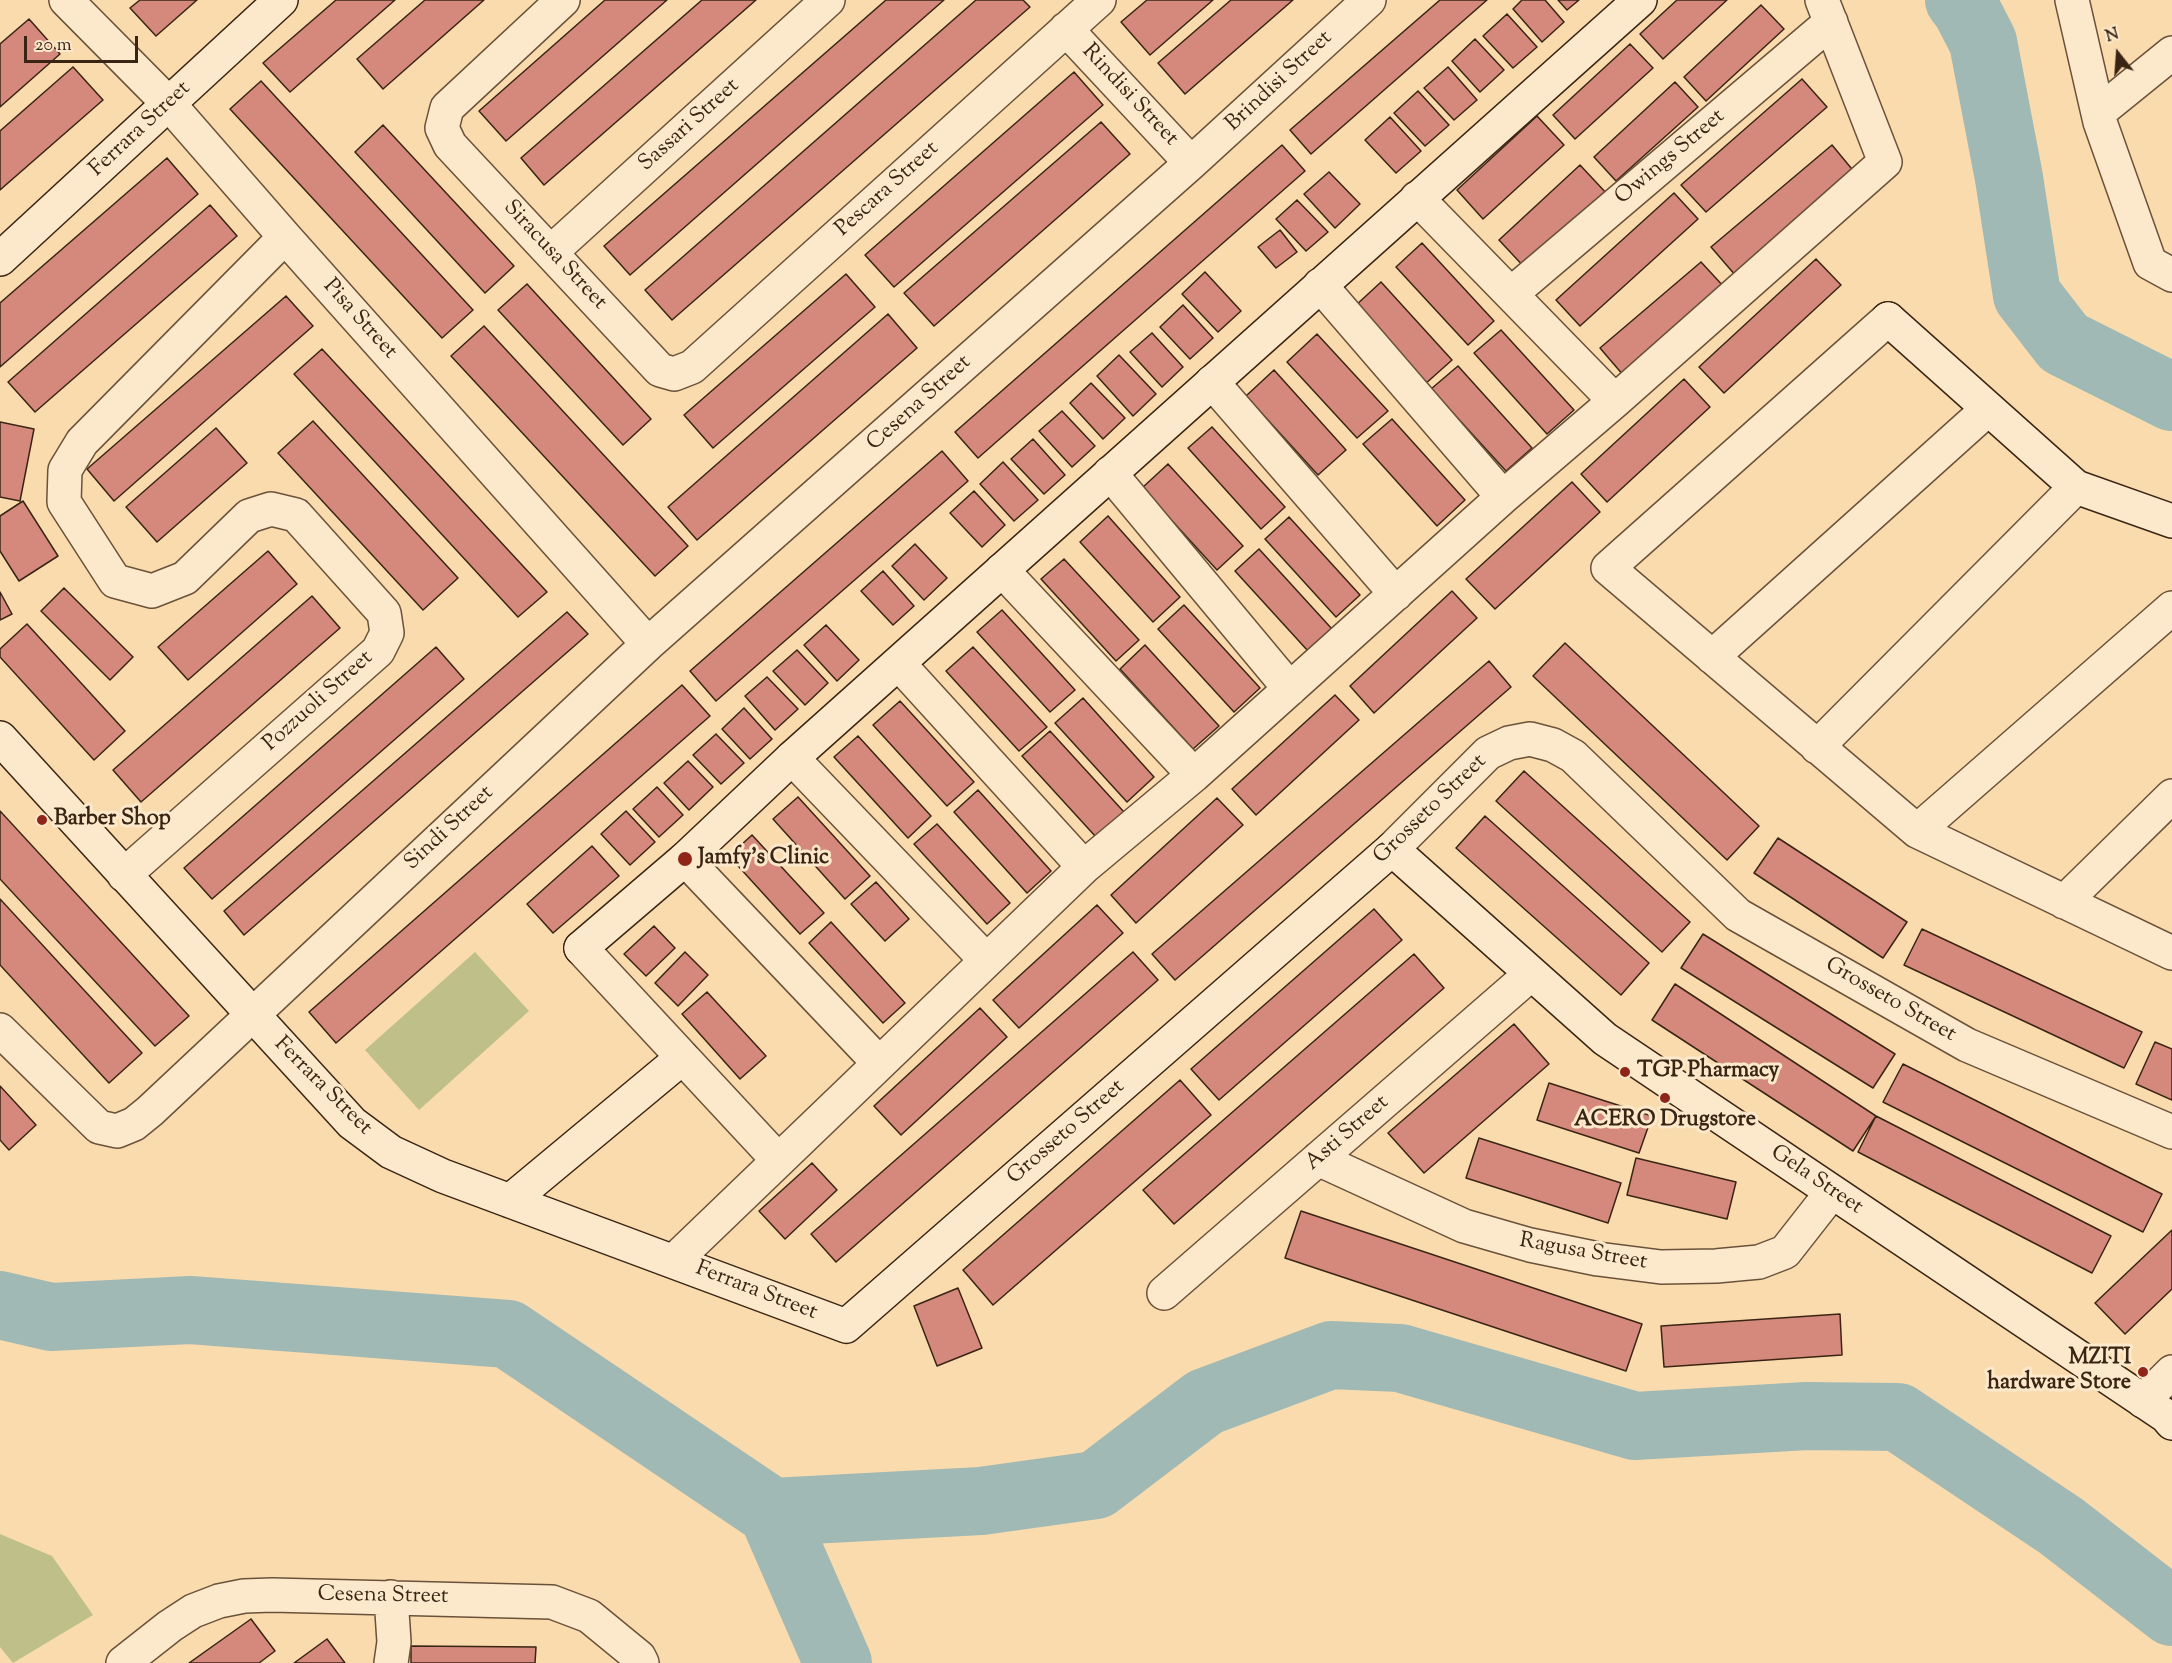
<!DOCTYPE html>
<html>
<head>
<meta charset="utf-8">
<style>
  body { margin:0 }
  #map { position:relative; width:2172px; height:1663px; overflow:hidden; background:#fadbad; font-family:"Sorts Mill Goudy",serif }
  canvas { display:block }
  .north { position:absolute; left:2088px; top:24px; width:60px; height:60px; -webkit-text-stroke:4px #fce8ca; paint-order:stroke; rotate:343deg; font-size:16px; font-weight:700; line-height:24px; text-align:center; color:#3a2514 }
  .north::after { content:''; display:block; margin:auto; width:21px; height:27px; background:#3a2514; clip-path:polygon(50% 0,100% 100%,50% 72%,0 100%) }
  .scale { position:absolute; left:24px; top:36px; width:114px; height:27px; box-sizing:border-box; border:3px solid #3a2514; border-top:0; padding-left:8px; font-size:18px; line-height:21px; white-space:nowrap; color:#3a2514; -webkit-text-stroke:4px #fce8ca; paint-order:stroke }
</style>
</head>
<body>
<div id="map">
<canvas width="2172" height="1663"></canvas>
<div class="north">N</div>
<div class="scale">20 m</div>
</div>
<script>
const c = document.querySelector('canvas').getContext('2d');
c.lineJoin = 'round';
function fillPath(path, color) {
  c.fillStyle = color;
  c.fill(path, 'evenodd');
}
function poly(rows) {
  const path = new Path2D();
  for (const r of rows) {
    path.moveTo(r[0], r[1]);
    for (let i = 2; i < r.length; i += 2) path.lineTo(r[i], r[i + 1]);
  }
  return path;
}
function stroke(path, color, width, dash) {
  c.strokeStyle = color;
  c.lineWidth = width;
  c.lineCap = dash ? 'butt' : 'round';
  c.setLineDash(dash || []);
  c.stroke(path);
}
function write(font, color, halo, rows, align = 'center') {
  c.font = font + ' "Sorts Mill Goudy",serif';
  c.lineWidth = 6;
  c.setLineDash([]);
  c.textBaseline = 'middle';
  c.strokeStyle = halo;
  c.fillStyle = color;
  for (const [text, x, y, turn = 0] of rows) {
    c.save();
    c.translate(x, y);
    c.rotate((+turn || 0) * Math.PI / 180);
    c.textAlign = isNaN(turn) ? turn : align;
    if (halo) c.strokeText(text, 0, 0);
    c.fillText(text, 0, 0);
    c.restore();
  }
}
const green = poly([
  [475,952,529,1011,419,1110,365,1050],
  [0,1534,52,1556,93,1615,13,1663,0,1647]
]);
const river = poly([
  [1959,0,1966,9,1983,42,2009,178,2027,295,2064,343,2172,397],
  [0,1305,51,1317,190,1310,508,1334,772,1512,838,1663],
  [772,1512,981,1501,1096,1485,1205,1402,1331,1355,1400,1358,1635,1426,1807,1416,1898,1417,2061,1526,2172,1612]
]);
const building = poly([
  [140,0,197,0,156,36,130,8,140,0],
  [336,0,395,0,290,92,263,63,336,0],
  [425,0,484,0,383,89,357,59,425,0],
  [605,0,667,0,506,141,479,111,605,0],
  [702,0,756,0,544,185,521,158,702,0],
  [886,0,944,0,630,275,604,246,886,0],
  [976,0,1023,0,1030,7,672,320,645,290,976,0],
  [1147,0,1213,0,1150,55,1121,22,1147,0],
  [1231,0,1293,0,1185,94,1158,63,1231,0],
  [1440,0,1487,0,1311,154,1290,130,1440,0],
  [1522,0,1545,0,1564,22,1542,42,1513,9,1522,0],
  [1558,0,1579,0,1567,10,1558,0],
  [1677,0,1727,0,1663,59,1640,34,1677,0],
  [1761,5,1784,29,1706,101,1684,77,1761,5],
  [1507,14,1537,47,1513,68,1483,36,1507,14],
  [29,19,60,54,0,107,0,44,29,19],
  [1475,39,1504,70,1480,92,1452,61,1475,39],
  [1630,44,1653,68,1575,139,1553,115,1630,44],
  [73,67,103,100,0,190,0,131,73,67],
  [1448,67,1477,100,1454,120,1424,88,1448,67],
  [1074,72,1103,105,894,287,865,255,1074,72],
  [1802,79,1827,107,1706,212,1681,185,1802,79],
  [261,81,473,310,442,338,230,109,261,81],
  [1675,82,1698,107,1616,181,1594,157,1675,82],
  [1418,91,1449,125,1425,146,1394,113,1418,91],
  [1537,116,1564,145,1483,219,1457,190,1537,116],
  [1390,117,1421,151,1396,173,1365,140,1390,117],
  [1101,122,1130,154,934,326,904,293,1101,122],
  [383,125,514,266,485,293,355,152,383,125],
  [1282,145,1305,171,978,458,955,432,1282,145],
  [1832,145,1856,174,1736,276,1711,247,1832,145],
  [167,158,198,194,0,367,0,303,167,158],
  [1580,165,1608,195,1527,270,1499,240,1580,165],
  [1329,172,1360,204,1335,228,1304,194,1329,172],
  [1674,193,1698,219,1580,326,1556,300,1674,193],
  [1297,200,1328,232,1306,251,1276,219,1297,200],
  [210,205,237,236,35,412,8,382,210,205],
  [1280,230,1297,252,1276,268,1258,247,1280,230],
  [1422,243,1494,321,1468,345,1396,267,1422,243],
  [1816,259,1841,285,1724,393,1699,367,1816,259],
  [1701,262,1725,288,1624,376,1600,348,1701,262],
  [1205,272,1241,311,1218,332,1182,294,1205,272],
  [846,274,875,307,713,448,684,415,846,274],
  [1381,282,1452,360,1424,385,1354,307,1381,282],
  [527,284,651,419,623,445,498,310,527,284],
  [286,296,313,326,114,501,87,469,286,296],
  [1183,305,1213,338,1190,359,1160,327,1183,305],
  [888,314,917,348,697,540,668,507,888,314],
  [484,326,688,546,655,576,451,356,484,326],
  [1501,330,1574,410,1547,434,1474,353,1501,330],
  [1152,333,1183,367,1162,387,1130,352,1152,333],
  [1317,334,1388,411,1357,438,1287,362,1317,334],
  [322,349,547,592,518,617,294,374,322,349],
  [1119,355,1156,394,1133,416,1097,376,1119,355],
  [1458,366,1532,448,1506,471,1431,389,1458,366],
  [1274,370,1346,450,1318,475,1246,396,1274,370],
  [1684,379,1710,407,1607,502,1581,474,1684,379],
  [1091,383,1125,418,1103,439,1070,403,1091,383],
  [1062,411,1095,446,1072,467,1039,431,1062,411],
  [1392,419,1465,500,1437,526,1363,444,1392,419],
  [313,421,458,578,423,610,278,453,313,421],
  [0,422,34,429,20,501,0,497,0,422],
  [1212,427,1285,507,1261,529,1188,448,1212,427],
  [216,428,247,463,157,542,126,507,216,428],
  [1033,439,1065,475,1044,494,1011,459,1033,439],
  [942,451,968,481,716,701,690,671,942,451],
  [1003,462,1038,500,1014,521,980,484,1003,462],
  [1168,464,1243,546,1217,570,1142,488,1168,464],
  [1572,482,1600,512,1495,609,1466,579,1572,482],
  [974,491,1005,525,982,547,950,513,974,491],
  [23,501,58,556,19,581,0,551,0,516,23,501],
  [1108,516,1180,597,1153,622,1080,542,1108,516],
  [1289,517,1360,595,1336,617,1265,539,1289,517],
  [915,544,947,578,924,600,892,566,915,544],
  [1259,549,1332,629,1308,651,1235,571,1259,549],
  [268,551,297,584,188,680,158,647,268,551],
  [1064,559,1139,640,1116,661,1041,579,1064,559],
  [883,571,914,606,893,625,861,591,883,571],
  [64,588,133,657,110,680,41,611,64,588],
  [1452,591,1477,618,1374,713,1350,686,1452,591],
  [0,592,12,614,0,620,0,592],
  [312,596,340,628,141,802,113,770,312,596],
  [1184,605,1260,688,1234,712,1158,629,1184,605],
  [1002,610,1075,690,1050,712,977,632,1002,610],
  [567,612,588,634,244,935,224,911,567,612],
  [27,624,125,731,94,760,0,657,0,649,27,624],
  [826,625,859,660,837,681,804,645,826,625],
  [1565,643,1759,826,1727,860,1533,676,1565,643],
  [1145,645,1219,726,1193,749,1120,669,1145,645],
  [436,647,464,679,212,899,184,868,436,647],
  [973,647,1047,727,1019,751,946,671,973,647],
  [797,650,828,683,805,705,773,671,797,650],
  [1489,661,1511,687,1175,980,1152,954,1489,661],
  [767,677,798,709,775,730,745,696,767,677],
  [682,685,710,716,336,1043,309,1012,682,685],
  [1335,695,1359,720,1256,815,1232,789,1335,695],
  [1083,698,1154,777,1127,802,1055,723,1083,698],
  [900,701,974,782,947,806,873,725,900,701],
  [744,708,772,739,750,759,722,729,744,708],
  [1050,731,1124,812,1096,837,1022,756,1050,731],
  [716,734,744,763,721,784,693,755,716,734],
  [858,736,931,816,908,838,834,757,858,736],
  [688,761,713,787,689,810,664,783,688,761],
  [1524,771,1690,922,1662,952,1496,801,1524,771],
  [657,787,683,815,659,837,633,809,657,787],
  [978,790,1051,871,1027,893,954,812,978,790],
  [798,797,870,876,845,899,773,819,798,797],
  [1217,798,1243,825,1136,923,1111,895,1217,798],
  [0,811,189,1016,155,1046,0,879,0,811],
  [626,811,655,842,630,865,601,834,626,811],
  [1485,816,1649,963,1621,995,1456,848,1485,816],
  [937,824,1010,903,987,924,914,844,937,824],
  [752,835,824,913,800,934,729,856,752,835],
  [1778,838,1907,922,1883,958,1754,873,1778,838],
  [592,846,619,876,553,933,527,904,592,846],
  [876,882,909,919,885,941,851,904,876,882],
  [0,899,142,1053,109,1083,0,965,0,899],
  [1097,905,1123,933,1019,1028,993,1000,1097,905],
  [1374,909,1402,940,1219,1100,1191,1069,1374,909],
  [831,922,905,1003,883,1023,809,943,831,922],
  [654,926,675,948,646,976,624,954,654,926],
  [1922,929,2142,1032,2124,1068,1904,965,1922,929],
  [1703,934,1895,1054,1873,1088,1681,968,1703,934],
  [685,952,708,975,678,1006,655,983,685,952],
  [1133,952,1158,980,836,1262,811,1234,1133,952],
  [1414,954,1444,988,1174,1224,1143,1190,1414,954],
  [1675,984,1876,1116,1853,1151,1652,1020,1675,984],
  [707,992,766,1056,740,1079,682,1014,707,992],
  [980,1008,1007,1037,901,1135,874,1106,980,1008],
  [1514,1024,1549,1064,1424,1173,1388,1133,1514,1024],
  [2155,1042,2172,1049,2172,1100,2136,1084,2155,1042],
  [1903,1064,2162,1194,2143,1232,1883,1102,1903,1064],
  [1180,1080,1211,1115,993,1305,963,1270,1180,1080],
  [1549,1083,1652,1116,1639,1153,1537,1120,1549,1083],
  [0,1086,36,1125,9,1150,0,1140,0,1086],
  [1876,1116,2111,1236,2092,1273,1858,1152,1876,1116],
  [1479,1138,1621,1183,1608,1223,1466,1178,1479,1138],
  [1636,1158,1736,1182,1727,1219,1627,1195,1636,1158],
  [812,1163,837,1190,785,1239,759,1211,812,1163],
  [1301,1211,1642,1324,1626,1371,1285,1258,1301,1211],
  [2172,1230,2172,1289,2125,1334,2095,1303,2172,1230],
  [958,1288,982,1348,937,1366,914,1306,958,1288],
  [1840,1314,1842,1355,1664,1367,1661,1326,1840,1314],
  [251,1619,275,1651,259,1663,189,1663,251,1619],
  [327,1639,345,1663,294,1663,327,1639],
  [411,1646,536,1647,535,1663,411,1663,411,1646]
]);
const street = poly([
  [66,0,169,104,285,237,648,644],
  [563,0,447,108,442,128,450,145,660,370,674,374,692,367,1099,0],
  [2072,0,2100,122,2150,263,2172,275],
  [1066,29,1191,163],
  [2098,113,2172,53],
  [1417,198,1615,401],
  [551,252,828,0],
  [1320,285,1503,497],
  [1511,294,1831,22],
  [1888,319,1608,568,1917,831,2172,953],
  [1212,382,1396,594],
  [1110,473,1290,689],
  [1002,570,1194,775],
  [1712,657,1988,409],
  [899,664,1084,867],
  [1817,747,2076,487],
  [792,758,986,960],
  [1917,831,2172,608],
  [1392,849,1488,753,1509,743,1530,739,1553,745,1573,756,1738,915,1967,1045,2172,1132],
  [685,859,878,1062],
  [124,875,378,651,387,633,384,613,296,515,271,509,249,516,185,578,152,591,115,581,64,502,65,470,82,442,285,237],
  [2064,902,2172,796],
  [581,948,778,1160],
  [0,1030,99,1127,117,1131,134,1124,150,1111,648,644,1191,163,1369,0],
  [1318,1159,1464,1226,1530,1245,1598,1259,1661,1267,1716,1266,1759,1262,1785,1252,1832,1192],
  [674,1261,1084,867,1194,775,1503,497,1615,401,1885,162,1822,0],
  [1164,1293,1531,974],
  [2143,1401,2172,1372],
  [123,1663,170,1626,193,1611,219,1601,244,1596,272,1595,552,1602,589,1616,639,1657,642,1663],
  [391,1663,394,1642,391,1597]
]);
const secondary = poly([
  [0,259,281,0],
  [1888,319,2076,487,2172,521],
  [0,738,352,1123,391,1152,443,1176,846,1326,1392,849,1605,1039,2166,1416,2172,1423],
  [581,948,685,859,792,758,1640,0],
  [510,1201,682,1058]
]);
const markers = [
  [42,820,6,"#8f2418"],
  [685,859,8,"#8f2418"],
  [1625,1072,6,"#8f2418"],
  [1665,1098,6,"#8f2418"],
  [2143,1372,6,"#8f2418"]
];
const streetNames = [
  ["Brindisi Street",1280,82,-43],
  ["Rindisi Street",1129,96,47],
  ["Sassari Street",690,126,-42],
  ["Ferrara Street",141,130,-43],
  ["Owings Street",1671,158,-40],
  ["Pescara Street",888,190,-42],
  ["Siracusa Street",554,256,47],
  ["Pisa Street",359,320,48],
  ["Cesena Street",920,404,-42],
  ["Pozzuoli Street",319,702,-42],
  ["Grosseto Street",1431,810,-44],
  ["Sindi Street",450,829,-43],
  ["Grosseto Street",1890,1001,30],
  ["Ferrara Street",322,1087,45],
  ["Grosseto Street",1067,1133,-41],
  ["Asti Street",1348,1134,-41],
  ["Gela Street",1816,1181,34],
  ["Ragusa Street",1583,1253,10],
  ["Ferrara Street",756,1292,21],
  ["Cesena Street",383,1597,1]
];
const poiNames = [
  ["Barber Shop",54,820],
  ["Jamfy's Clinic",698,859],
  ["TGP Pharmacy",1637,1072],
  ["ACERO Drugstore",1665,1121,"center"],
  ["MZITI",2131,1359,"right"],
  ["hardware Store",2131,1384,"right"]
];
fillPath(green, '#bfc089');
stroke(river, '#a1b9b4', 68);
fillPath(building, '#d5897c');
stroke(building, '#3a2514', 1.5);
stroke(street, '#6a523a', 36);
stroke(secondary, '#3a2514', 36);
stroke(street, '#fce8ca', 33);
stroke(secondary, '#fce8ca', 33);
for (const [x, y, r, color] of markers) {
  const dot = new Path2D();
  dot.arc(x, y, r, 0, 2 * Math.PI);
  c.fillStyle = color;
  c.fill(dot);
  stroke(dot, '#fce8ca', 2);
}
write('22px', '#3a2514', '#fce8ca', streetNames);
write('bold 22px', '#3a2514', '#fce8ca', poiNames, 'left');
</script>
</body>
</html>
